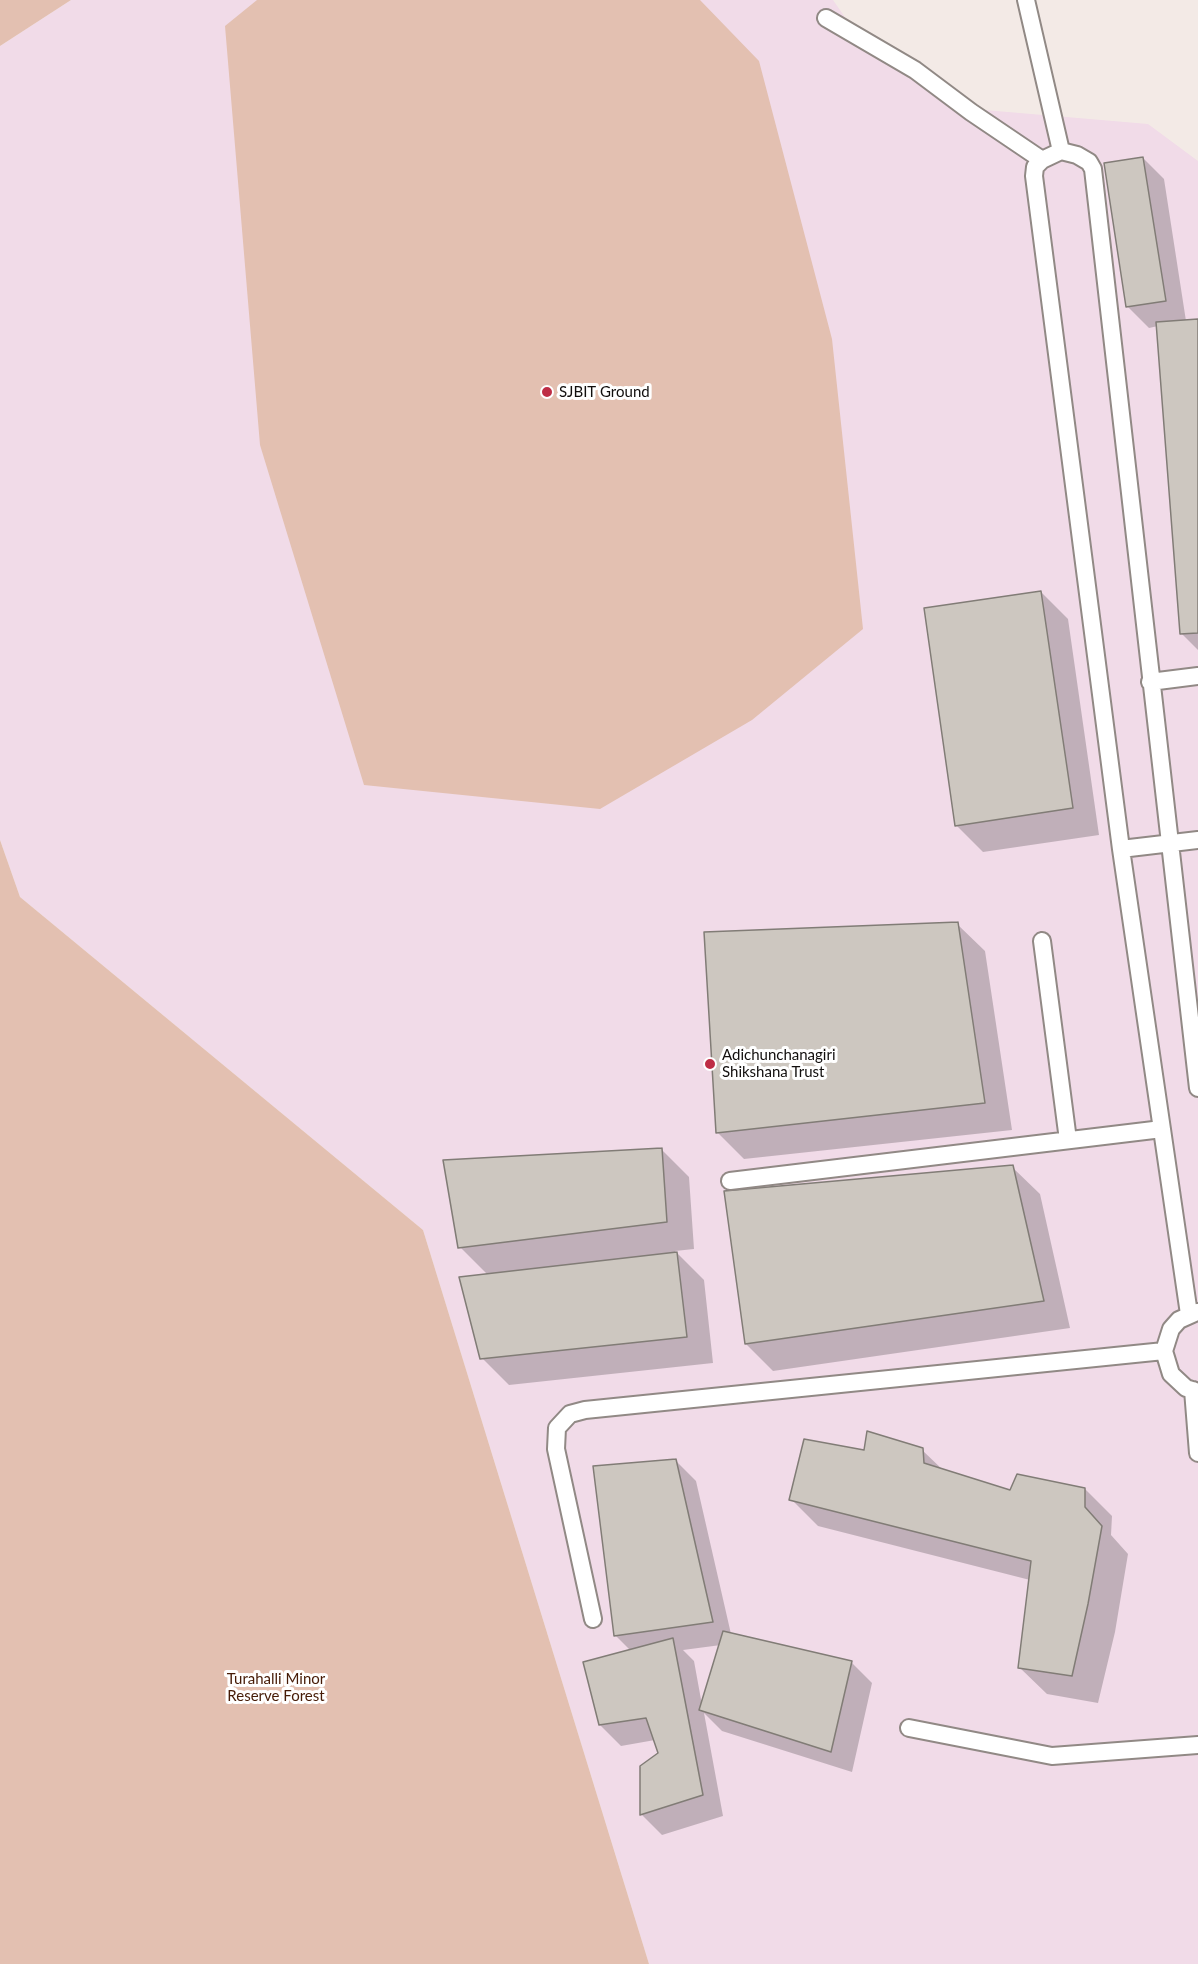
<!DOCTYPE html>
<html>
<head>
<meta charset="utf-8">
<style>
  body { margin:0 }
  canvas { display:block; background:#f3eae6 }
</style>
</head>
<body>
<canvas width="1198" height="1964"></canvas>
<script>
const c = document.querySelector('canvas').getContext('2d');
c.lineJoin = 'round';
function fillPath(path, color) {
  c.fillStyle = color;
  c.fill(path, 'evenodd');
}
function poly(rows) {
  const path = new Path2D();
  for (const r of rows) {
    path.moveTo(r[0], r[1]);
    for (let i = 2; i < r.length; i += 2) path.lineTo(r[i], r[i + 1]);
  }
  return path;
}
function stroke(path, color, width, dash) {
  c.strokeStyle = color;
  c.lineWidth = width;
  c.lineCap = dash ? 'butt' : 'round';
  c.setLineDash(dash || []);
  c.stroke(path);
}
function write(font, color, halo, rows, align = 'center') {
  c.font = font + ' Lato,sans-serif';
  c.lineWidth = 6;
  c.setLineDash([]);
  c.textBaseline = 'middle';
  c.strokeStyle = halo;
  c.fillStyle = color;
  for (const [text, x, y, turn = 0] of rows) {
    c.save();
    c.translate(x, y);
    c.rotate((+turn || 0) * Math.PI / 180);
    c.textAlign = isNaN(turn) ? turn : align;
    if (halo) c.strokeText(text, 0, 0);
    c.fillText(text, 0, 0);
    c.restore();
  }
}
const education = poly([
  [71,0,833,0,863,43,973,109,1148,124,1198,161,1198,1964,649,1964,423,1230,20,897,0,840,0,46]
]);
const green = poly([
  [0,0,71,0,0,46],
  [257,0,700,0,759,61,832,339,863,629,752,720,600,809,364,785,260,445,225,26],
  [0,840,20,897,423,1230,649,1964,0,1964]
]);
const shadow = poly([
  [1143,158,1164,179,1186,321,1198,320,1198,650,1182,634,1158,326,1149,328,1128,307],
  [1041,592,1068,619,1099,835,983,852,956,825],
  [957,924,985,951,1012,1130,744,1159,717,1132],
  [662,1150,689,1177,694,1249,675,1251,704,1280,713,1363,509,1385,482,1358,488,1275,460,1247],
  [1012,1167,1040,1194,1070,1328,773,1371,746,1344],
  [922,1450,944,1471,1011,1492,1085,1489,1112,1516,1111,1535,1128,1554,1115,1632,1098,1703,1047,1694,1019,1667,1030,1580,818,1526,791,1499,865,1452],
  [675,1460,696,1481,731,1634,851,1662,872,1683,852,1772,722,1731,704,1713,723,1816,662,1835,641,1814,659,1754,655,1740,621,1746,600,1725,631,1651,615,1635],
  [721,1645,702,1705,694,1661,683,1650]
]);
const building = poly([
  [1143,157,1166,301,1126,307,1104,163,1143,157],
  [1198,319,1198,633,1180,634,1156,322,1198,319],
  [1041,591,1073,808,955,826,924,608,1041,591],
  [958,922,985,1103,716,1133,704,932,958,922],
  [662,1148,667,1222,458,1248,443,1160,662,1148],
  [1013,1165,1044,1301,745,1344,724,1191,1013,1165],
  [677,1252,687,1337,480,1359,459,1277,677,1252],
  [867,1431,923,1448,924,1463,1010,1490,1017,1474,1085,1488,1085,1507,1102,1526,1088,1604,1072,1676,1018,1668,1031,1561,789,1500,804,1439,864,1450,867,1431],
  [676,1459,713,1622,614,1636,593,1466,676,1459],
  [723,1631,852,1661,831,1752,699,1710,723,1631],
  [673,1638,703,1795,640,1815,640,1766,658,1753,646,1718,599,1725,583,1662,673,1638]
]);
const lane = poly([
  [1026,0,1061,151],
  [826,18,915,70,971,112,1042,160],
  [1150,682,1198,676],
  [1121,849,1198,840],
  [1042,941,1068,1140],
  [730,1181,1162,1129],
  [1197,1312,1179,1320,1171,1329,1164,1351,1171,1374,1186,1388,1198,1392],
  [1189,1314,1121,849,1034,176,1035,167,1042,160,1061,151,1077,155,1089,162,1093,169,1198,1088],
  [1193,1390,1198,1453],
  [593,1619,556,1449,557,1428,570,1414,585,1410,1164,1351],
  [909,1728,1052,1756,1198,1745]
]);
const markers = [
  [547,392,6,"#be2d45"],
  [710,1064,6,"#be2d45"]
];
const poiNames = [
  ["SJBIT Ground",559,392],
  ["Adichunchanagiri",722,1055],
  ["Shikshana Trust",722,1072]
];
const parkNames = [
  ["Turahalli Minor",276,1679],
  ["Reserve Forest",276,1696]
];
fillPath(education, '#f1dbe8');
fillPath(green, '#e3c0b1');
fillPath(shadow, '#0003');
fillPath(building, '#cdc7c0');
stroke(building, '#817c76', 1.5);
stroke(lane, '#918985', 20);
stroke(lane, '#fff', 16);
for (const [x, y, r, color] of markers) {
  const dot = new Path2D();
  dot.arc(x, y, r, 0, 2 * Math.PI);
  c.fillStyle = color;
  c.fill(dot);
  stroke(dot, '#fff', 2);
}
write('15px', '#110e0d', '#fff', poiNames, 'left');
write('15px', '#461b06', '#fff', parkNames);
</script>
</body>
</html>
